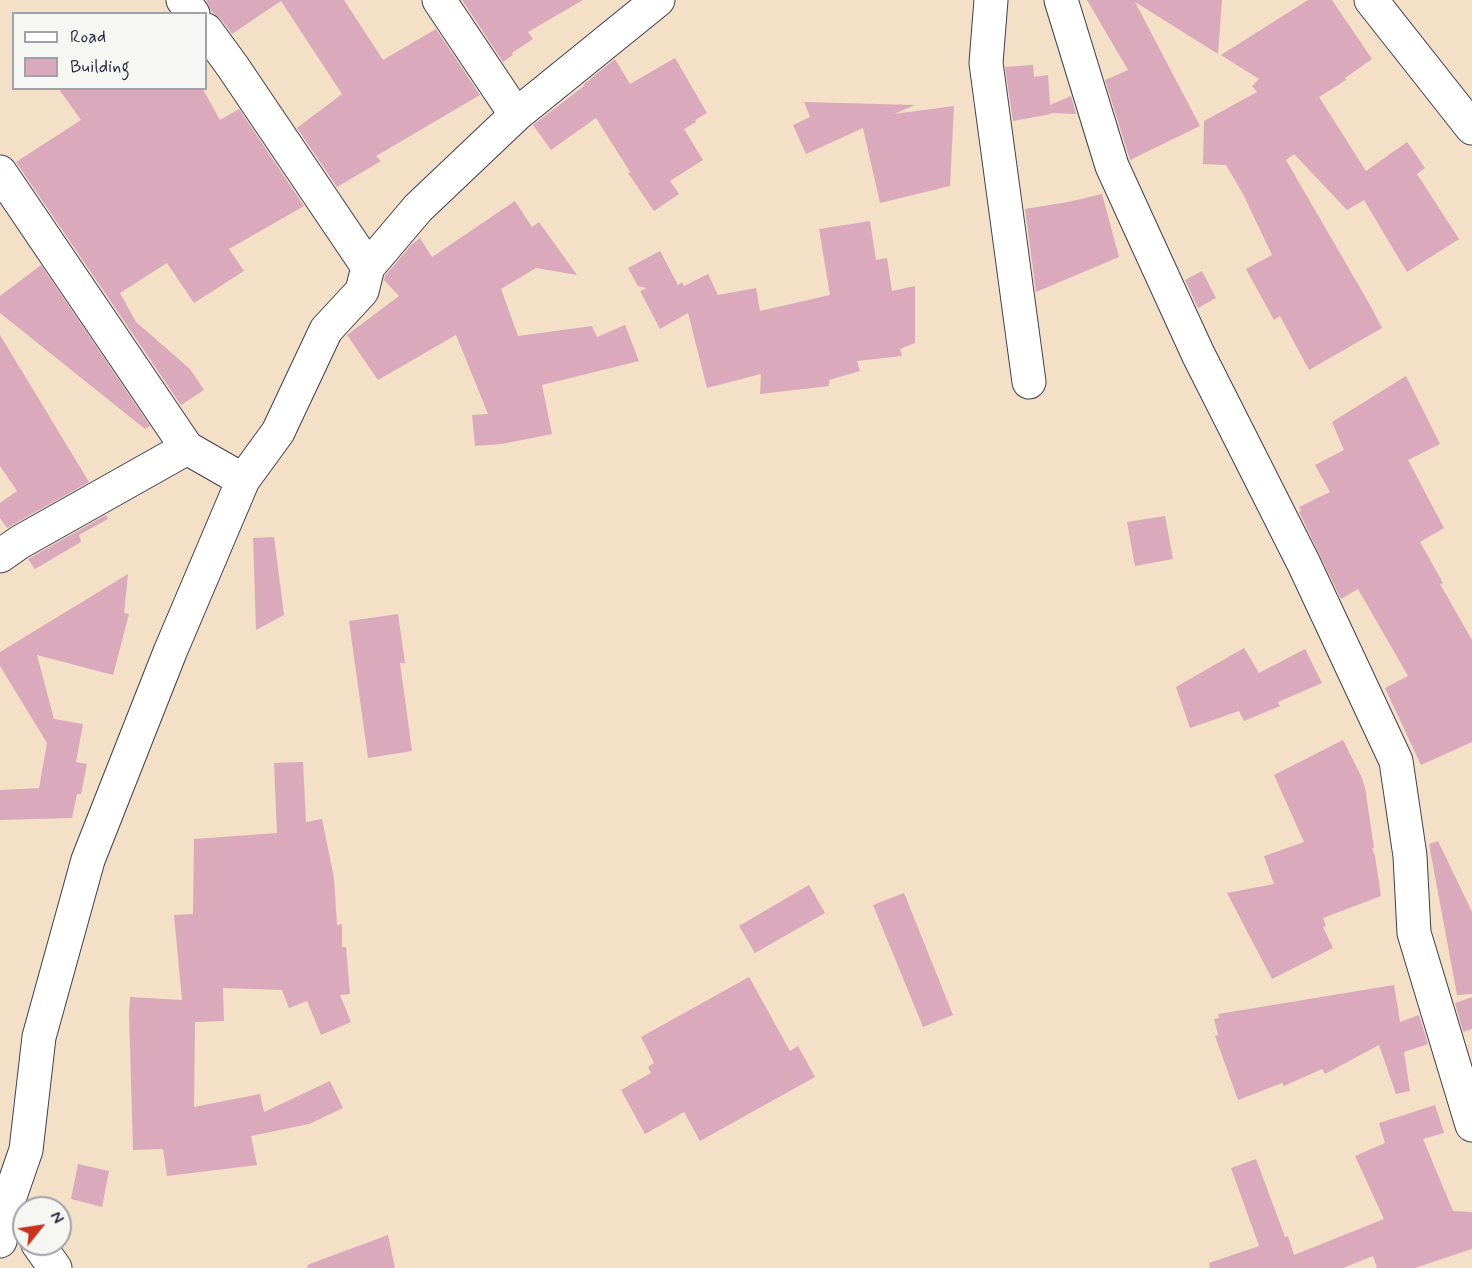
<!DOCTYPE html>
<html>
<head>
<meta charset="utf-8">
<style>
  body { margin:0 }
  #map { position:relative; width:1472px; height:1268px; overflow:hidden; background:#f3e0c6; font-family:Mynerve,sans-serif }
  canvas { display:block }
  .legend { position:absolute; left:12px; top:12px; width:195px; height:78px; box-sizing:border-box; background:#f6f6f2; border:2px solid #a1a1a9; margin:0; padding:8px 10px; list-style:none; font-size:18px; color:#22223b }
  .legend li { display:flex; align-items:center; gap:12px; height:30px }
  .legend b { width:30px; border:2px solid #a1a1a9 }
  .north { position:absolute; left:12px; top:1196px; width:60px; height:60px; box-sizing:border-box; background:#f6f6f2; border:2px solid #a1a1a9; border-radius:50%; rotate:60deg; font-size:16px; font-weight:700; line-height:24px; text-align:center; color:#22223b }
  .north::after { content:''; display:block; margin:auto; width:21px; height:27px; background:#c8321e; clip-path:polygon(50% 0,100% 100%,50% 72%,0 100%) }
</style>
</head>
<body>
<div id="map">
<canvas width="1472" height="1268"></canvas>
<ul class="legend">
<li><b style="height:8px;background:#fff"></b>Road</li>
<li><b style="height:16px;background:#daa9bc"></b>Building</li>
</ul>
<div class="north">N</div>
</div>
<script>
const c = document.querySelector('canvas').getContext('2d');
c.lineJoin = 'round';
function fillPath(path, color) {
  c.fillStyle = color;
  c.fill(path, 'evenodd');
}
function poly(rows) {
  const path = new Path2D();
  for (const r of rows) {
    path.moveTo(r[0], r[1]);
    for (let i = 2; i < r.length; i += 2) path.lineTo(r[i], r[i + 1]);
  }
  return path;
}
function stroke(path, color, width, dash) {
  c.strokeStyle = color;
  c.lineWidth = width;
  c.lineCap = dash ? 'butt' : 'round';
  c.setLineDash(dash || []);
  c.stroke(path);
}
const building = poly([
  [206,0,344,0,383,60,436,29,480,95,376,156,381,161,337,187,297,128,342,94,281,1,232,34,221,19,212,12],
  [462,0,583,0,528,32,533,39,512,53,513,55,503,62],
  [1087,0,1222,0,1218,54,1135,2,1200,126,1130,160,1105,80,1128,70],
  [1308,0,1332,0,1372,59,1345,78,1346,80,1319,97,1366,171,1407,142,1425,168,1417,174,1459,239,1407,272,1364,200,1347,210,1294,154,1286,160,1370,305,1382,328,1309,370,1280,316,1274,320,1246,269,1272,255,1243,194,1226,165,1203,164,1204,121,1257,92,1252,86,1259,79,1221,55],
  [675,58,707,113,695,120,696,122,684,129,703,160,670,181,679,194,654,211,628,173,630,172,596,118,551,150,533,125,584,86,583,85,615,59,630,84],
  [1033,65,1034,77,1048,75,1050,105,1071,96,1076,114,1051,113,1051,114,1013,121,1005,67],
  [58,88,202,88,220,120,239,109,304,206,229,249,244,271,194,303,167,263,120,293,136,322,190,369,204,390,181,405,16,162,81,120],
  [804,102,915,105,894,114,954,106,950,186,880,203,863,128,806,154,793,125,810,117],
  [1102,194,1119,257,1036,292,1025,209,1068,202],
  [515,201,532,227,539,222,577,275,536,268,501,289,518,336,592,326,597,337,625,325,639,361,542,385,552,434,502,444,475,446,472,415,488,414,456,335,378,380,347,335,399,296,384,280,385,276,412,244,420,238,432,257],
  [870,221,876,260,887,258,892,291,915,286,915,343,900,349,902,356,857,361,860,371,829,380,829,386,760,394,761,374,707,388,688,313,660,329,640,291,647,288,638,286,628,268,660,251,678,285,682,282,684,286,708,274,718,295,756,288,760,311,830,295,819,229],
  [41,265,150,426,145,429,0,313,0,296],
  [1202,271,1216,298,1198,308,1185,280],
  [0,335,89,482,7,528,0,518,0,503,17,491,0,466],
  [1406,376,1440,444,1408,460,1444,528,1420,542,1443,583,1440,584,1472,640,1472,742,1421,765,1385,688,1408,676,1358,589,1341,599,1299,512,1301,511,1299,507,1330,492,1315,465,1344,450,1332,422],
  [106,515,108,519,79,535,81,542,35,569,28,559],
  [1165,516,1173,559,1135,566,1127,522],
  [274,537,284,615,256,630,253,538],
  [128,574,124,613,129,614,113,675,37,655,54,719,83,724,76,762,87,764,81,794,77,794,72,818,0,820,0,790,39,788,47,743,0,666,0,652],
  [398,614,405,663,400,663,412,751,368,758,349,621],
  [1244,648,1259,673,1305,649,1322,683,1278,702,1280,706,1244,721,1239,711,1190,728,1176,687],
  [1343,740,1361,776,1365,788,1374,848,1372,848,1375,856,1381,896,1323,918,1326,926,1323,927,1333,948,1272,979,1227,893,1274,884,1264,856,1304,842,1274,775],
  [303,762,306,822,322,819,334,878,337,925,342,924,342,947,346,947,350,994,340,995,351,1022,321,1035,307,1001,289,1008,282,990,223,988,224,1021,195,1022,194,1107,260,1094,264,1112,330,1081,343,1108,309,1124,251,1136,257,1165,167,1176,163,1149,133,1150,129,1014,130,997,182,1000,174,915,193,914,194,839,277,833,274,763],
  [1438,841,1472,912,1472,994,1457,995,1429,844],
  [809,885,825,913,755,953,739,926],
  [904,893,953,1015,923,1027,873,905],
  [749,977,790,1051,798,1046,815,1077,700,1141,684,1112,645,1134,621,1090,651,1073,648,1067,654,1063,641,1037],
  [1394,985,1400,1022,1419,1015,1428,1044,1404,1052,1410,1091,1396,1094,1379,1045,1325,1074,1322,1069,1284,1086,1282,1083,1238,1100,1215,1036,1218,1035,1214,1019,1219,1018,1218,1014],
  [1472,997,1472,1029,1463,1032,1455,1003],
  [1435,1105,1444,1133,1423,1139,1453,1211,1472,1212,1472,1249,1415,1268,1377,1268,1373,1256,1343,1268,1210,1268,1209,1263,1259,1246,1231,1168,1256,1159,1285,1237,1288,1236,1294,1255,1384,1219,1355,1156,1385,1143,1379,1123],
  [78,1164,109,1171,102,1207,71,1199],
  [388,1235,395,1268,308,1268,307,1265]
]);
const minor = poly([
  [183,0,193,14],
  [439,0,516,115],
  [991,0,986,63,1029,382],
  [1061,0,1112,166,1198,354,1304,564,1396,761,1410,856,1414,933,1472,1125],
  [1371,0,1472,128],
  [206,30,233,67,368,267],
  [0,172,187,448,243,480],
  [0,556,20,542,187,448],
  [0,1241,8,1202,26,1150,39,1037,88,860,170,652,243,480,278,432,326,330,362,291,368,267,418,208,516,115,658,0],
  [38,1244,55,1268]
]);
fillPath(building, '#daa9bc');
stroke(minor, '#413e50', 35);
stroke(minor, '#fff', 33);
</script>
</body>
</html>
